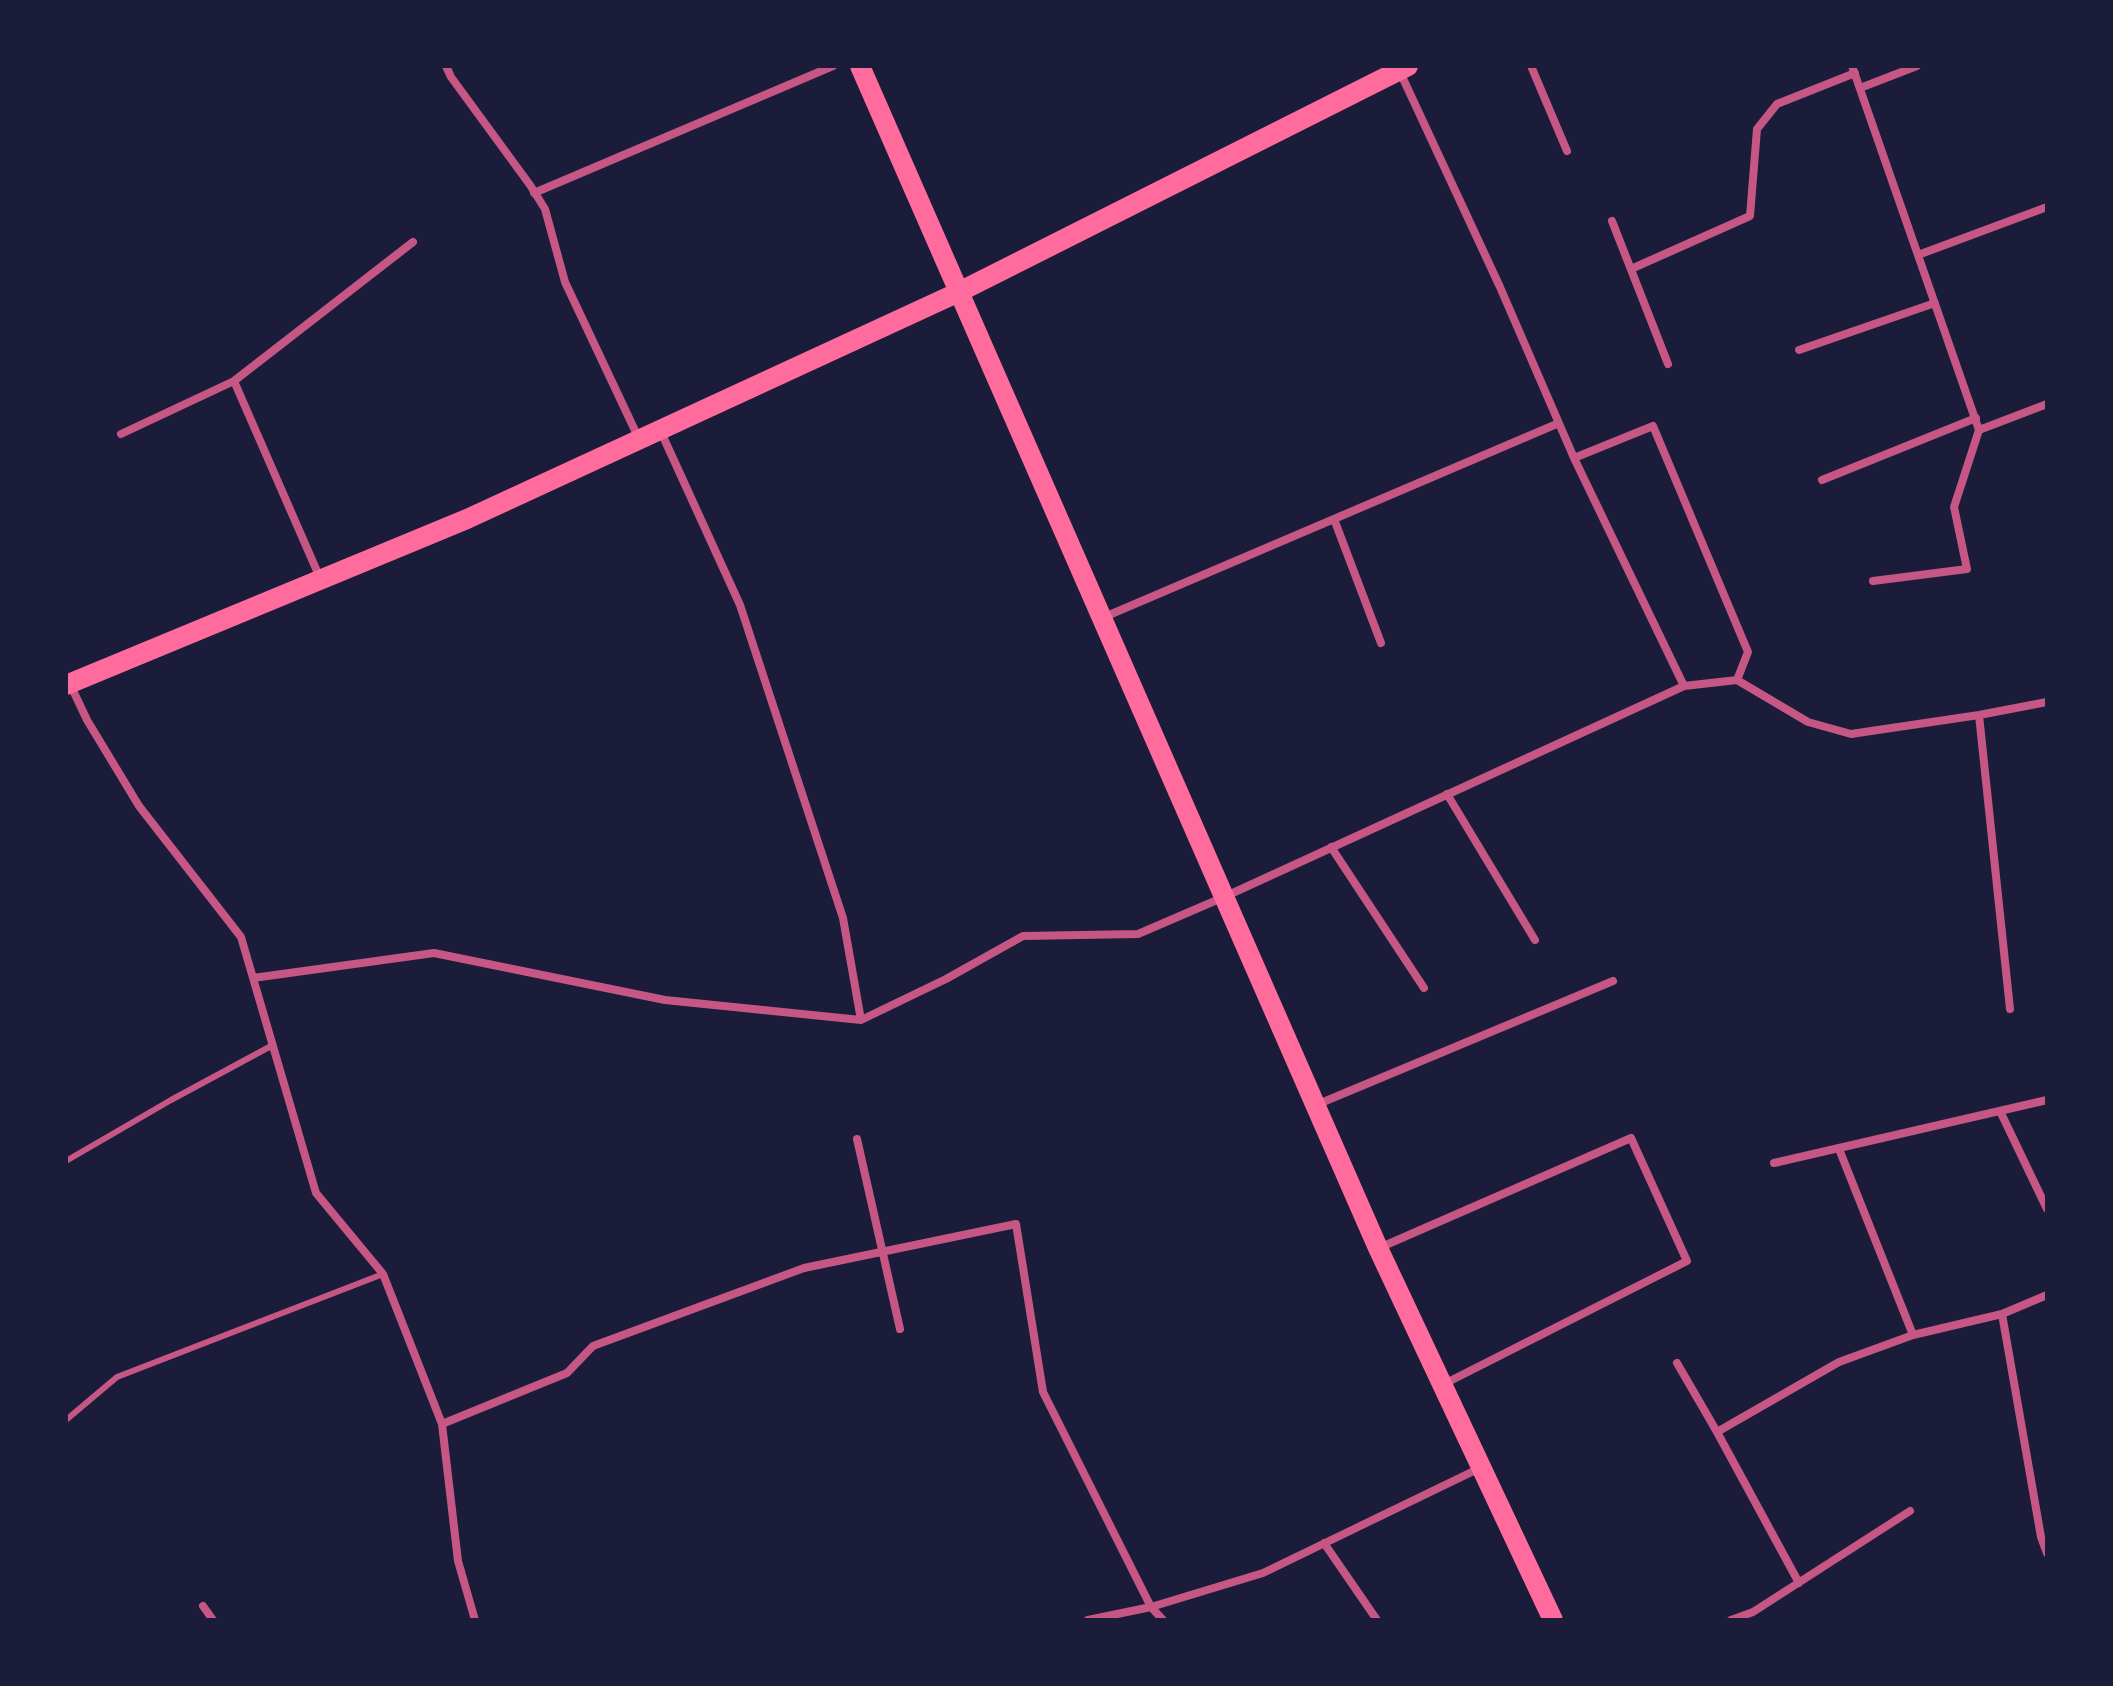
<!DOCTYPE html>
<html>
<head>
<meta charset="utf-8">
<style>
  body { margin:0 }
  #map { position:relative; width:2113px; height:1686px; overflow:hidden; background:#1b1b3a; font-family:Lora,serif }
  canvas { display:block }
  .frame { position:absolute; inset:0; border:68px solid #1b1b3a; pointer-events:none }
</style>
</head>
<body>
<div id="map">
<canvas width="2113" height="1686"></canvas>
<div class="frame"></div>
</div>
<script>
const c = document.querySelector('canvas').getContext('2d');
c.lineJoin = 'round';
function poly(rows) {
  const path = new Path2D();
  for (const r of rows) {
    path.moveTo(r[0], r[1]);
    for (let i = 2; i < r.length; i += 2) path.lineTo(r[i], r[i + 1]);
  }
  return path;
}
function stroke(path, color, width, dash) {
  c.strokeStyle = color;
  c.lineWidth = width;
  c.lineCap = dash ? 'butt' : 'round';
  c.setLineDash(dash || []);
  c.stroke(path);
}
const service = poly([
  [66,1161,171,1100,273,1045],
  [66,1420,117,1377,383,1274]
]);
const minor = poly([
  [446,66,451,77,530,185,545,209,565,282,639,439],
  [1531,66,1567,151],
  [1852,66,1979,430,2047,404],
  [1400,72,1500,287,1574,458,1653,426,1748,652,1737,680],
  [1860,88,1917,66],
  [534,193,833,66],
  [1612,221,1668,364],
  [1918,255,2047,207],
  [1631,269,1750,216,1757,129,1777,104,1855,73],
  [1799,350,1935,303],
  [234,381,320,578],
  [661,432,740,605,843,918,861,1020],
  [121,434,234,381,413,242],
  [1574,458,1684,686],
  [1822,480,1976,418],
  [1334,519,1381,643],
  [1873,581,1967,569,1954,507,1979,430],
  [1102,618,1559,423],
  [70,684,87,720,139,806,241,937,316,1193,383,1274,442,1424,458,1561,475,1620],
  [1979,715,2010,1009],
  [1447,794,1535,940],
  [1331,847,1424,988],
  [253,978,434,953,665,1000,861,1020,946,979,1023,936,1138,934,1224,897,1684,686,1737,680,1808,722,1851,734,1979,715,2047,702],
  [1316,1105,1613,981],
  [2000,1111,2047,1209],
  [857,1139,900,1329],
  [1839,1149,1913,1335],
  [1774,1163,2047,1100],
  [1379,1248,1631,1138,1687,1261,1444,1384],
  [2002,1314,2041,1537,2047,1553],
  [1677,1363,1717,1432,1799,1583],
  [442,1424,567,1373,593,1346,804,1268,1016,1224,1043,1392,1151,1607,1163,1620],
  [1717,1432,1839,1362,1913,1335,2002,1314,2047,1295],
  [1324,1543,1377,1620],
  [203,1606,213,1620],
  [1088,1620,1151,1607,1263,1573,1480,1468],
  [1731,1620,1753,1612,1910,1511]
]);
const primary = poly([
  [860,66,1378,1248,1553,1620],
  [66,685,467,519,959,292,1408,66]
]);
stroke(service, '#c65784', 6);
stroke(minor, '#c65784', 8);
stroke(primary, '#ff6b9d', 20);
</script>
</body>
</html>
